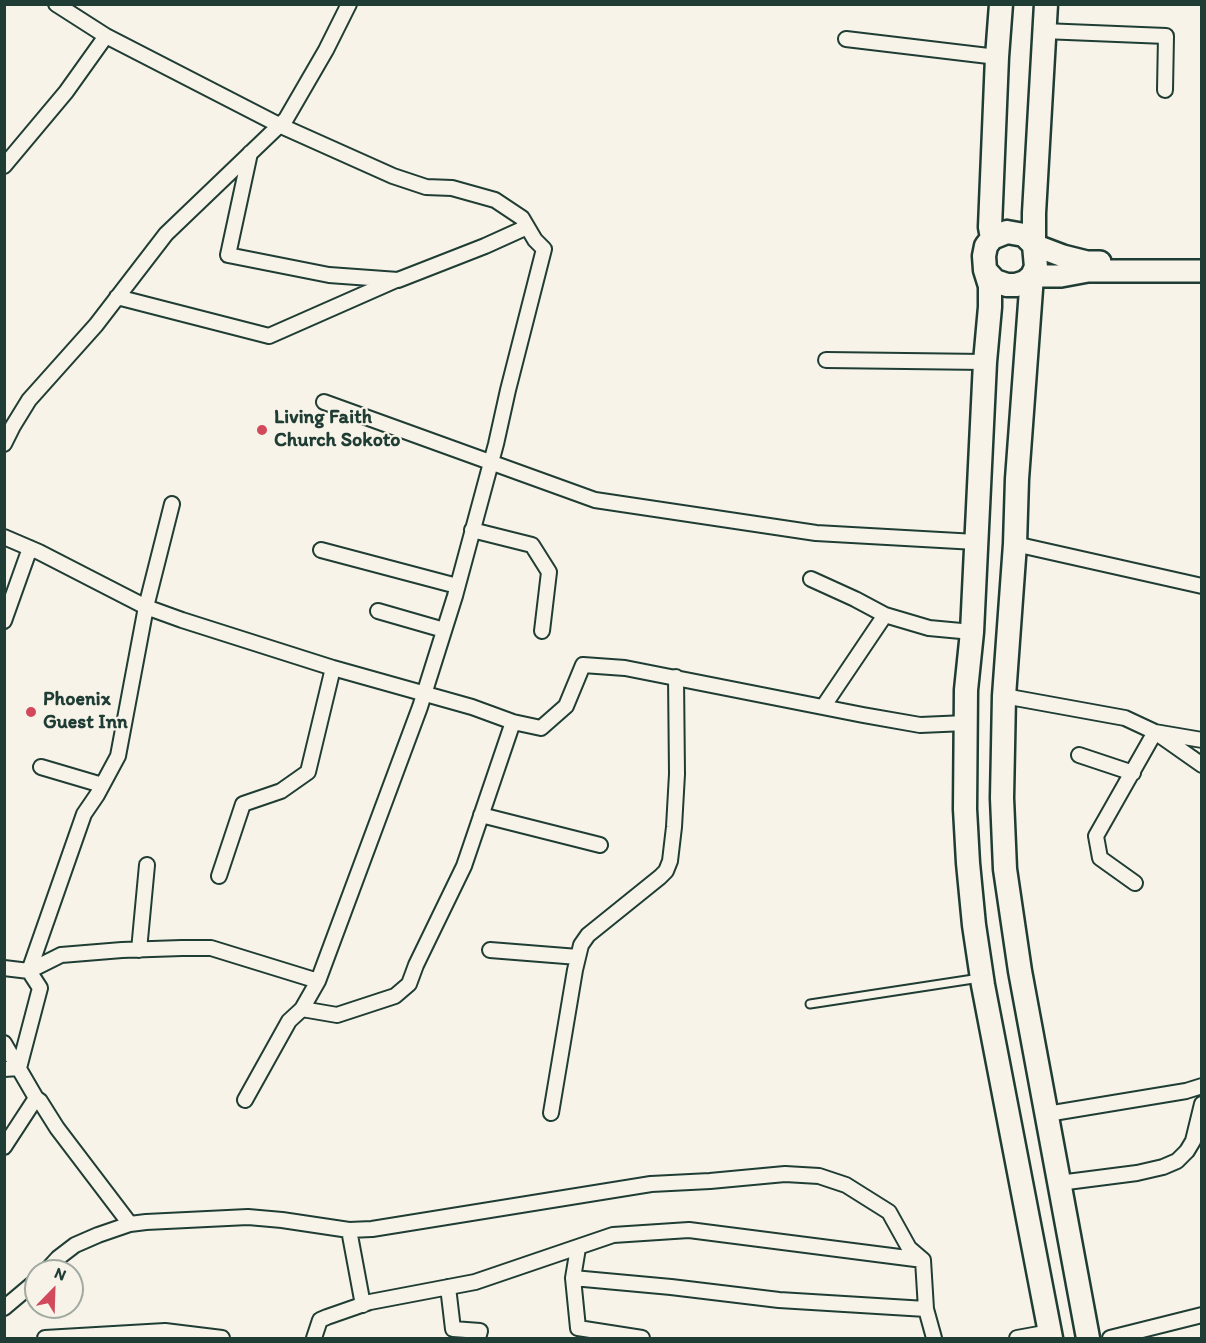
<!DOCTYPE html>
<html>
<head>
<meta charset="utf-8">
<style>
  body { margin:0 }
  #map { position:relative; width:1206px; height:1343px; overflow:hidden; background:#f7f3e8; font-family:Itim,sans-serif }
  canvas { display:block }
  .frame { position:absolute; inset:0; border:6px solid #1f3d34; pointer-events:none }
  .north { position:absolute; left:24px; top:1259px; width:60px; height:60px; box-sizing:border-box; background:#f7f3e8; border:2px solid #a1aaa0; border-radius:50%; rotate:23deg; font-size:16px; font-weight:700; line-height:24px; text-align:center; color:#1f3d34 }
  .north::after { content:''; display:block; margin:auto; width:21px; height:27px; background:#d1495b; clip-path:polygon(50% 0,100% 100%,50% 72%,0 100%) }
</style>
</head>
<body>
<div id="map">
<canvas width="1206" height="1343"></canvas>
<div class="frame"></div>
<div class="north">N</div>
</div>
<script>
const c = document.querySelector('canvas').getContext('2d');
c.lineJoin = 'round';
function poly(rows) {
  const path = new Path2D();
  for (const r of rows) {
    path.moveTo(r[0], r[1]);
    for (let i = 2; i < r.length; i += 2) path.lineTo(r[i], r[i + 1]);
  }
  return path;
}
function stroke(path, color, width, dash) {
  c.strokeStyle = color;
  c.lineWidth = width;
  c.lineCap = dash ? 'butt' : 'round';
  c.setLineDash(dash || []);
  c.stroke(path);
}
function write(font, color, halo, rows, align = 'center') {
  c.font = font + ' Itim,sans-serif';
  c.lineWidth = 4.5;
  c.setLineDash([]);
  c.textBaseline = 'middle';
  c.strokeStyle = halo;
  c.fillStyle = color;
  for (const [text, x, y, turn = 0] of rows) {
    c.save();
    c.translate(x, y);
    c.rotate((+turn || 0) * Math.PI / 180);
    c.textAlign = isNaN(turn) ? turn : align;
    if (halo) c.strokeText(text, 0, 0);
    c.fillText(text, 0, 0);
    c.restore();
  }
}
const service = poly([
  [810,1004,980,978]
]);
const minor = poly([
  [56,4,106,36,279,125,393,176,426,187,452,188,495,200,522,218,535,240,544,249,508,390,496,444,455,596,420,707,318,981,302,1009,289,1021,245,1100],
  [1043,31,1166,36,1165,90],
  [846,39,997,57],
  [250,153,228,255,329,275,398,280,485,246,527,227],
  [4,166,66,92,106,36],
  [117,297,269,336,396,280],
  [826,360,985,362],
  [324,402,595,500,816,533,976,542],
  [4,444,13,426,29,400,96,325,166,234,286,119,326,50,349,4],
  [472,530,532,545,549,572,542,631],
  [4,537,39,552,146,607,182,620,333,668,472,707,513,722,541,728,566,706,583,665,625,668,863,715,920,725,966,723],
  [1015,544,1202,586],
  [321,550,457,586],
  [811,579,855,599,885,615,929,628,972,632],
  [378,611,444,630],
  [4,621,30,548],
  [1004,696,1125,718,1155,732,1202,765],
  [823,707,885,615],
  [1079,755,1133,773],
  [41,767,102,785],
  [481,815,600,845],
  [219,876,243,804,281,791,308,772,333,668],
  [1135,883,1100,858,1096,836,1155,732,1202,740],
  [139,950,147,865],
  [490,950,578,957],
  [4,968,29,971,61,955,122,950,182,948,211,948,318,981],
  [302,1009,337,1015,395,996,409,984,416,965,464,866,513,722],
  [4,1043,36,1098,40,1101,57,1128,130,1224],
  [4,1069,19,1068,40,988,29,971,84,814,97,795,118,756,146,607,172,504],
  [551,1113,575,970,581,945,588,935,660,877,666,871,670,861,674,827,677,774,676,677],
  [1047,1114,1186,1091,1202,1086],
  [4,1147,36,1098],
  [1059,1183,1137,1173,1163,1167,1177,1161,1187,1151,1193,1141,1202,1104],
  [349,1230,363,1305],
  [578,1248,573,1278,578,1328,642,1338],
  [46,1271,58,1258,75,1245,98,1235,130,1224,146,1222,248,1217,282,1220,349,1230,372,1229,651,1184,710,1181,785,1174,819,1176,846,1185,889,1212,909,1248,923,1260,926,1309,934,1338],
  [573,1278,671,1287,779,1300,926,1309],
  [448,1287,453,1329,480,1331,478,1338],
  [4,1308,36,1281],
  [45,1338,165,1331,222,1338],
  [314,1338,320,1320,327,1317,370,1302,475,1282,613,1235,689,1230,923,1260],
  [1017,1338,1050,1332],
  [1110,1338,1202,1315]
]);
const primary = poly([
  [1034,245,1063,256,1087,262,1100,262],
  [1032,276,1061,276,1088,271,1202,271]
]);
const trunk = poly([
  [1007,232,1024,235,1034,245,1036,267,1032,276,1025,282,1016,285,1007,285,995,281,985,270,984,256,986,246,992,238,1007,232],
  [992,238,990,227,997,57,1001,4],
  [1034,245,1034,213,1046,4],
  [985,270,990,286,990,307,985,362,972,632,966,690,965,809,968,863,974,925,983,985,1051,1338],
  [1032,276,1017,479,1015,544,1004,696,1002,798,1005,869,1020,971,1088,1338]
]);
const markers = [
  [262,430,6,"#d1495b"],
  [31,712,6,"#d1495b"]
];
const poiNames = [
  ["Living Faith",274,418],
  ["Church Sokoto",274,441],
  ["Phoenix",43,700],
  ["Guest Inn",43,723]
];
stroke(service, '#1f3d34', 11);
stroke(minor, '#1f3d34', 18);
stroke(primary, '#1f3d34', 26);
stroke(trunk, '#1f3d34', 27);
stroke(service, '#f7f3e8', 7);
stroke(minor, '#f7f3e8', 14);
stroke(primary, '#f7f3e8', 21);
stroke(trunk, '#f7f3e8', 22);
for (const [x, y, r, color] of markers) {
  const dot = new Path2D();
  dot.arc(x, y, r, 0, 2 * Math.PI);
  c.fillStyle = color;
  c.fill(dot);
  stroke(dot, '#f7f3e8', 2);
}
write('bold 20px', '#1f3d34', '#f7f3e8', poiNames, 'left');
</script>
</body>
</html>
